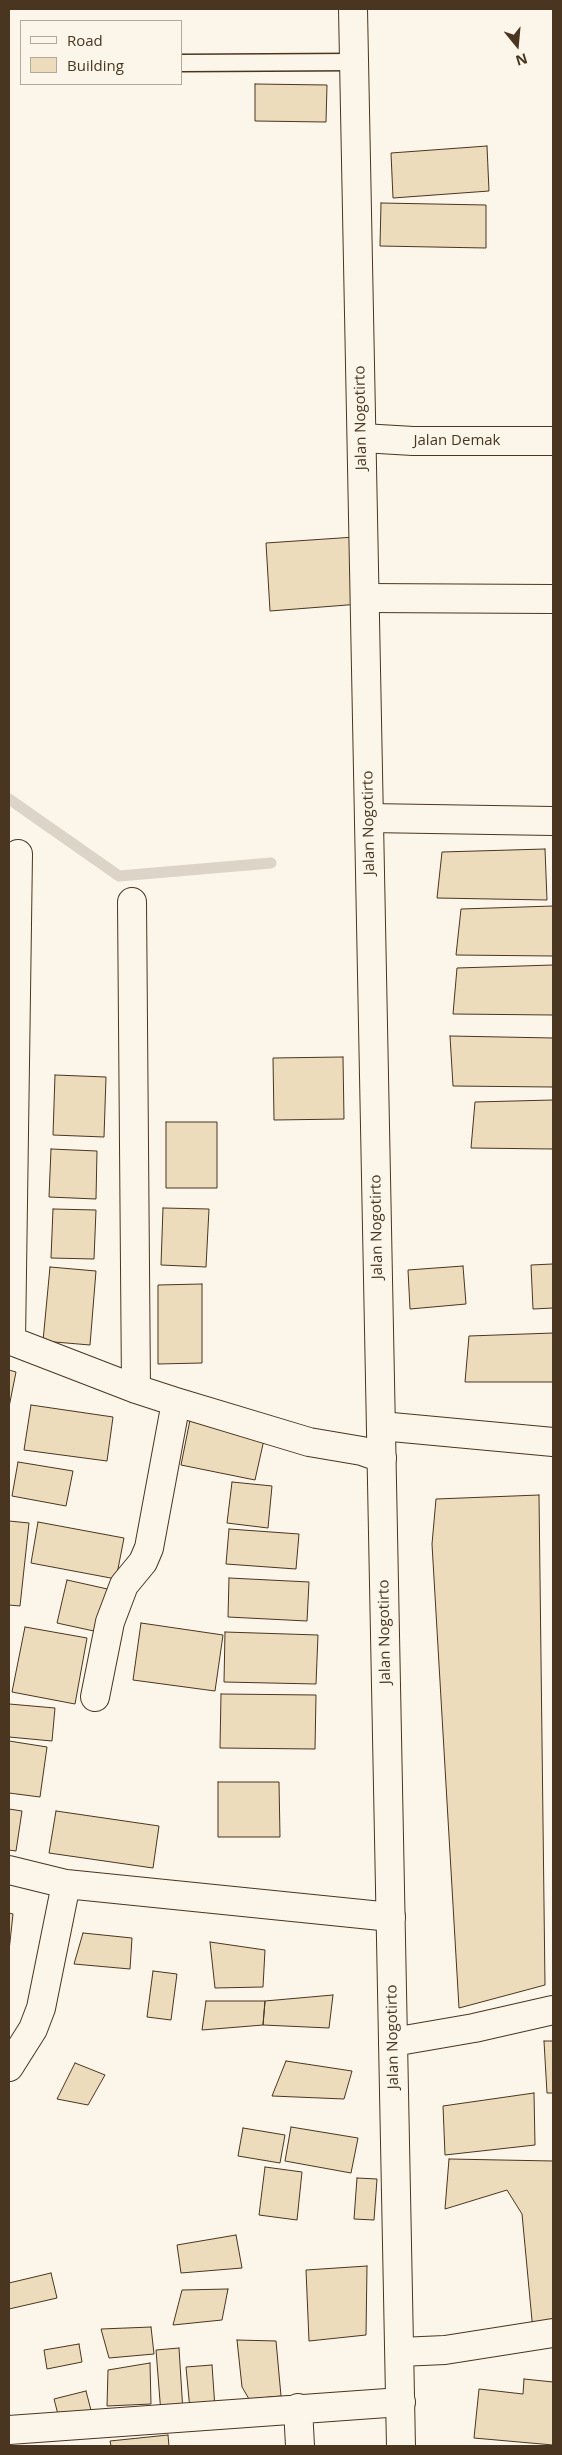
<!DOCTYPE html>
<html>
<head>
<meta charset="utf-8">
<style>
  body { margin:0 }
  #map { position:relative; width:562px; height:2455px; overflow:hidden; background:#fbf6e9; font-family:"Open Sans",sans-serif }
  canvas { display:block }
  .frame { position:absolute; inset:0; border:10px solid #4a3520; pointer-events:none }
  .legend { position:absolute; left:20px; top:20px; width:162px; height:65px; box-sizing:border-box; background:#fbf6e9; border:1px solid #b4a999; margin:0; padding:6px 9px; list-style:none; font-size:15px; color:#4a3520 }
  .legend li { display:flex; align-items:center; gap:10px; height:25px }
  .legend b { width:25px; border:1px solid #b4a999 }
  .north { position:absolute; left:492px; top:20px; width:50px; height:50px; -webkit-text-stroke:4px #fbf6e9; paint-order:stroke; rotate:163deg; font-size:14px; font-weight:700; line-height:20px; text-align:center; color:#4a3520 }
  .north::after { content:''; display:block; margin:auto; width:18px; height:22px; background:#4a3520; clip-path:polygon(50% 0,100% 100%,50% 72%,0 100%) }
</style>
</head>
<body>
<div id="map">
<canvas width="562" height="2455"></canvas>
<div class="frame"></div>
<ul class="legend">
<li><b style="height:6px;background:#fbf6e9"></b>Road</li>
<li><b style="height:14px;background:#ecdcbc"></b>Building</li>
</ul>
<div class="north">N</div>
</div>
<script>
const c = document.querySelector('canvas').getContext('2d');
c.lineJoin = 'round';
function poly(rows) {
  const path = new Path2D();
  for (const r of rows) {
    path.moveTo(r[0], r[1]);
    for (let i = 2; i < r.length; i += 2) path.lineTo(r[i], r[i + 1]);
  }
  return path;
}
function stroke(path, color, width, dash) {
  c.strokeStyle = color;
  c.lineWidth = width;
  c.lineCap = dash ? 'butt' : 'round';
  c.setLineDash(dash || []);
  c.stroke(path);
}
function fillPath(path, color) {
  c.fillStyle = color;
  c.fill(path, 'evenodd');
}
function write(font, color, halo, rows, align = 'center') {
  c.font = font + ' "Open Sans",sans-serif';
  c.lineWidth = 4;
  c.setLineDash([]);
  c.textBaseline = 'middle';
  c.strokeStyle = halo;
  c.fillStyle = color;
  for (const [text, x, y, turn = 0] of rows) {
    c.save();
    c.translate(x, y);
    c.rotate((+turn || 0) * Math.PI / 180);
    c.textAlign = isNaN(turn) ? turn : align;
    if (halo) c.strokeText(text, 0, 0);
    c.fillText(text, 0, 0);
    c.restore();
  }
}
const stream = poly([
  [9,799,119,876,271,863]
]);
const building = poly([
  [255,84,327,85,326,122,255,121,255,84],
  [487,146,489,191,393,198,391,153,487,146],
  [381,203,486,205,486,248,380,246,381,203],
  [355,537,360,604,270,611,266,543,355,537],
  [545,849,547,900,437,898,442,852,545,849],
  [553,906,553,956,456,955,461,909,553,906],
  [553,965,553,1015,453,1014,457,968,553,965],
  [450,1036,553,1038,553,1087,453,1086,450,1036],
  [343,1057,344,1119,274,1120,273,1058,343,1057],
  [55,1075,106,1077,104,1137,53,1135,55,1075],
  [553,1100,553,1149,471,1148,475,1102,553,1100],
  [166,1122,217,1122,217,1188,166,1188,166,1122],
  [51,1149,97,1151,96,1199,49,1197,51,1149],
  [163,1208,209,1209,206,1267,161,1265,163,1208],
  [53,1209,96,1210,94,1259,51,1258,53,1209],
  [553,1264,553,1308,533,1309,531,1265,553,1264],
  [463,1266,466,1304,410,1309,408,1270,463,1266],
  [50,1267,96,1271,90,1345,43,1341,50,1267],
  [202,1284,202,1363,158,1364,158,1285,202,1284],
  [553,1333,553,1382,465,1382,469,1336,553,1333],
  [9,1370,16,1372,9,1407,9,1370],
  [31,1405,113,1417,107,1461,24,1450,31,1405],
  [190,1420,265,1435,255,1480,181,1465,190,1420],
  [18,1462,73,1471,66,1506,12,1496,18,1462],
  [232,1482,272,1486,268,1528,227,1523,232,1482],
  [539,1495,545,1985,459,2008,432,1544,436,1499,539,1495],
  [9,1521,29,1523,20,1606,9,1605,9,1521],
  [38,1522,124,1538,116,1579,31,1563,38,1522],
  [229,1529,299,1534,296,1569,226,1564,229,1529],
  [229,1578,309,1582,307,1621,228,1617,229,1578],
  [67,1580,112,1590,103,1633,57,1623,67,1580],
  [141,1623,223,1635,215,1691,133,1680,141,1623],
  [25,1627,87,1638,75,1704,12,1692,25,1627],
  [225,1632,318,1635,316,1684,224,1682,225,1632],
  [221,1694,316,1695,315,1749,220,1748,221,1694],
  [9,1704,55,1708,52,1741,9,1737,9,1704],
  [9,1741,47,1747,40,1797,9,1793,9,1741],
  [218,1782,279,1782,280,1837,218,1837,218,1782],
  [9,1809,22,1811,16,1851,9,1850,9,1809],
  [56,1811,159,1826,153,1868,49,1853,56,1811],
  [9,1913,13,1914,9,1951,9,1913],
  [83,1933,132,1938,130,1969,74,1964,83,1933],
  [210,1942,265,1950,263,1987,215,1988,210,1942],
  [153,1971,177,1974,171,2020,147,2017,153,1971],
  [333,1995,329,2028,263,2025,265,2001,333,1995],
  [206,2001,265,2001,263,2025,202,2030,206,2001],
  [544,2041,553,2041,553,2093,547,2093,544,2041],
  [286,2061,352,2071,344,2099,272,2096,286,2061],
  [75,2063,105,2075,88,2105,57,2099,75,2063],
  [534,2093,535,2145,445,2155,443,2106,534,2093],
  [291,2127,358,2138,351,2173,285,2161,291,2127],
  [243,2128,285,2135,280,2163,238,2156,243,2128],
  [449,2159,553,2161,553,2330,533,2331,522,2214,507,2190,445,2209,449,2159],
  [265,2167,302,2172,297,2220,259,2215,265,2167],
  [357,2178,377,2179,374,2220,354,2219,357,2178],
  [236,2235,242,2268,181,2273,177,2245,236,2235],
  [367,2266,366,2335,309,2341,306,2270,367,2266],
  [51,2273,57,2298,9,2309,9,2283,51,2273],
  [228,2289,222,2320,173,2325,182,2290,228,2289],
  [151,2327,154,2354,109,2358,101,2329,151,2327],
  [237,2340,276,2341,281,2396,249,2399,242,2387,237,2340],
  [79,2344,82,2362,47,2369,44,2350,79,2344],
  [179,2348,183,2412,161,2414,156,2350,179,2348],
  [150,2363,151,2404,107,2406,108,2370,150,2363],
  [212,2365,215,2408,190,2410,186,2367,212,2365],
  [524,2379,553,2382,553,2445,474,2438,479,2389,523,2394,524,2379],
  [86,2391,92,2414,60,2422,54,2399,86,2391],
  [168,2435,169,2446,111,2446,110,2441,168,2435]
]);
const lane = poly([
  [181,63,354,62]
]);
const street = poly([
  [362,438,413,441,553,441],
  [365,598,553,599],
  [369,818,553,821],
  [132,902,136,1389],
  [9,1340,136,1389,176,1402,309,1442,362,1451,382,1458],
  [11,1341,18,854],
  [381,1426,553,1442],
  [95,1697,110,1622,124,1585,143,1562,149,1548,176,1402],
  [9,1870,66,1884,391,1917],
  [393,2042,474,2028,553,2010],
  [9,2067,33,2029,41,2008,66,1884],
  [400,2352,445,2350,553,2333],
  [298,2408,300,2446],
  [9,2430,401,2402]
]);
const secondary = poly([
  [353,9,401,2446]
]);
const streetNames = [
  ["Jalan Nogotirto",361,418,-91],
  ["Jalan Demak",457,441],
  ["Jalan Nogotirto",369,823,-91],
  ["Jalan Nogotirto",377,1227,-91],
  ["Jalan Nogotirto",385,1632,-91],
  ["Jalan Nogotirto",393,2037,-91]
];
stroke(stream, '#dcd4c6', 11);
fillPath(building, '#ecdcbc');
stroke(building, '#4a3520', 1);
stroke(lane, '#4a3520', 19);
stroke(street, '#4a3520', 30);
stroke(secondary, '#4a3520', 30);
stroke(lane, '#fbf6e9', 16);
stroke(street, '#fbf6e9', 28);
stroke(secondary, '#fbf6e9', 28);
write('15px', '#4a3520', '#fbf6e9', streetNames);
</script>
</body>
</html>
